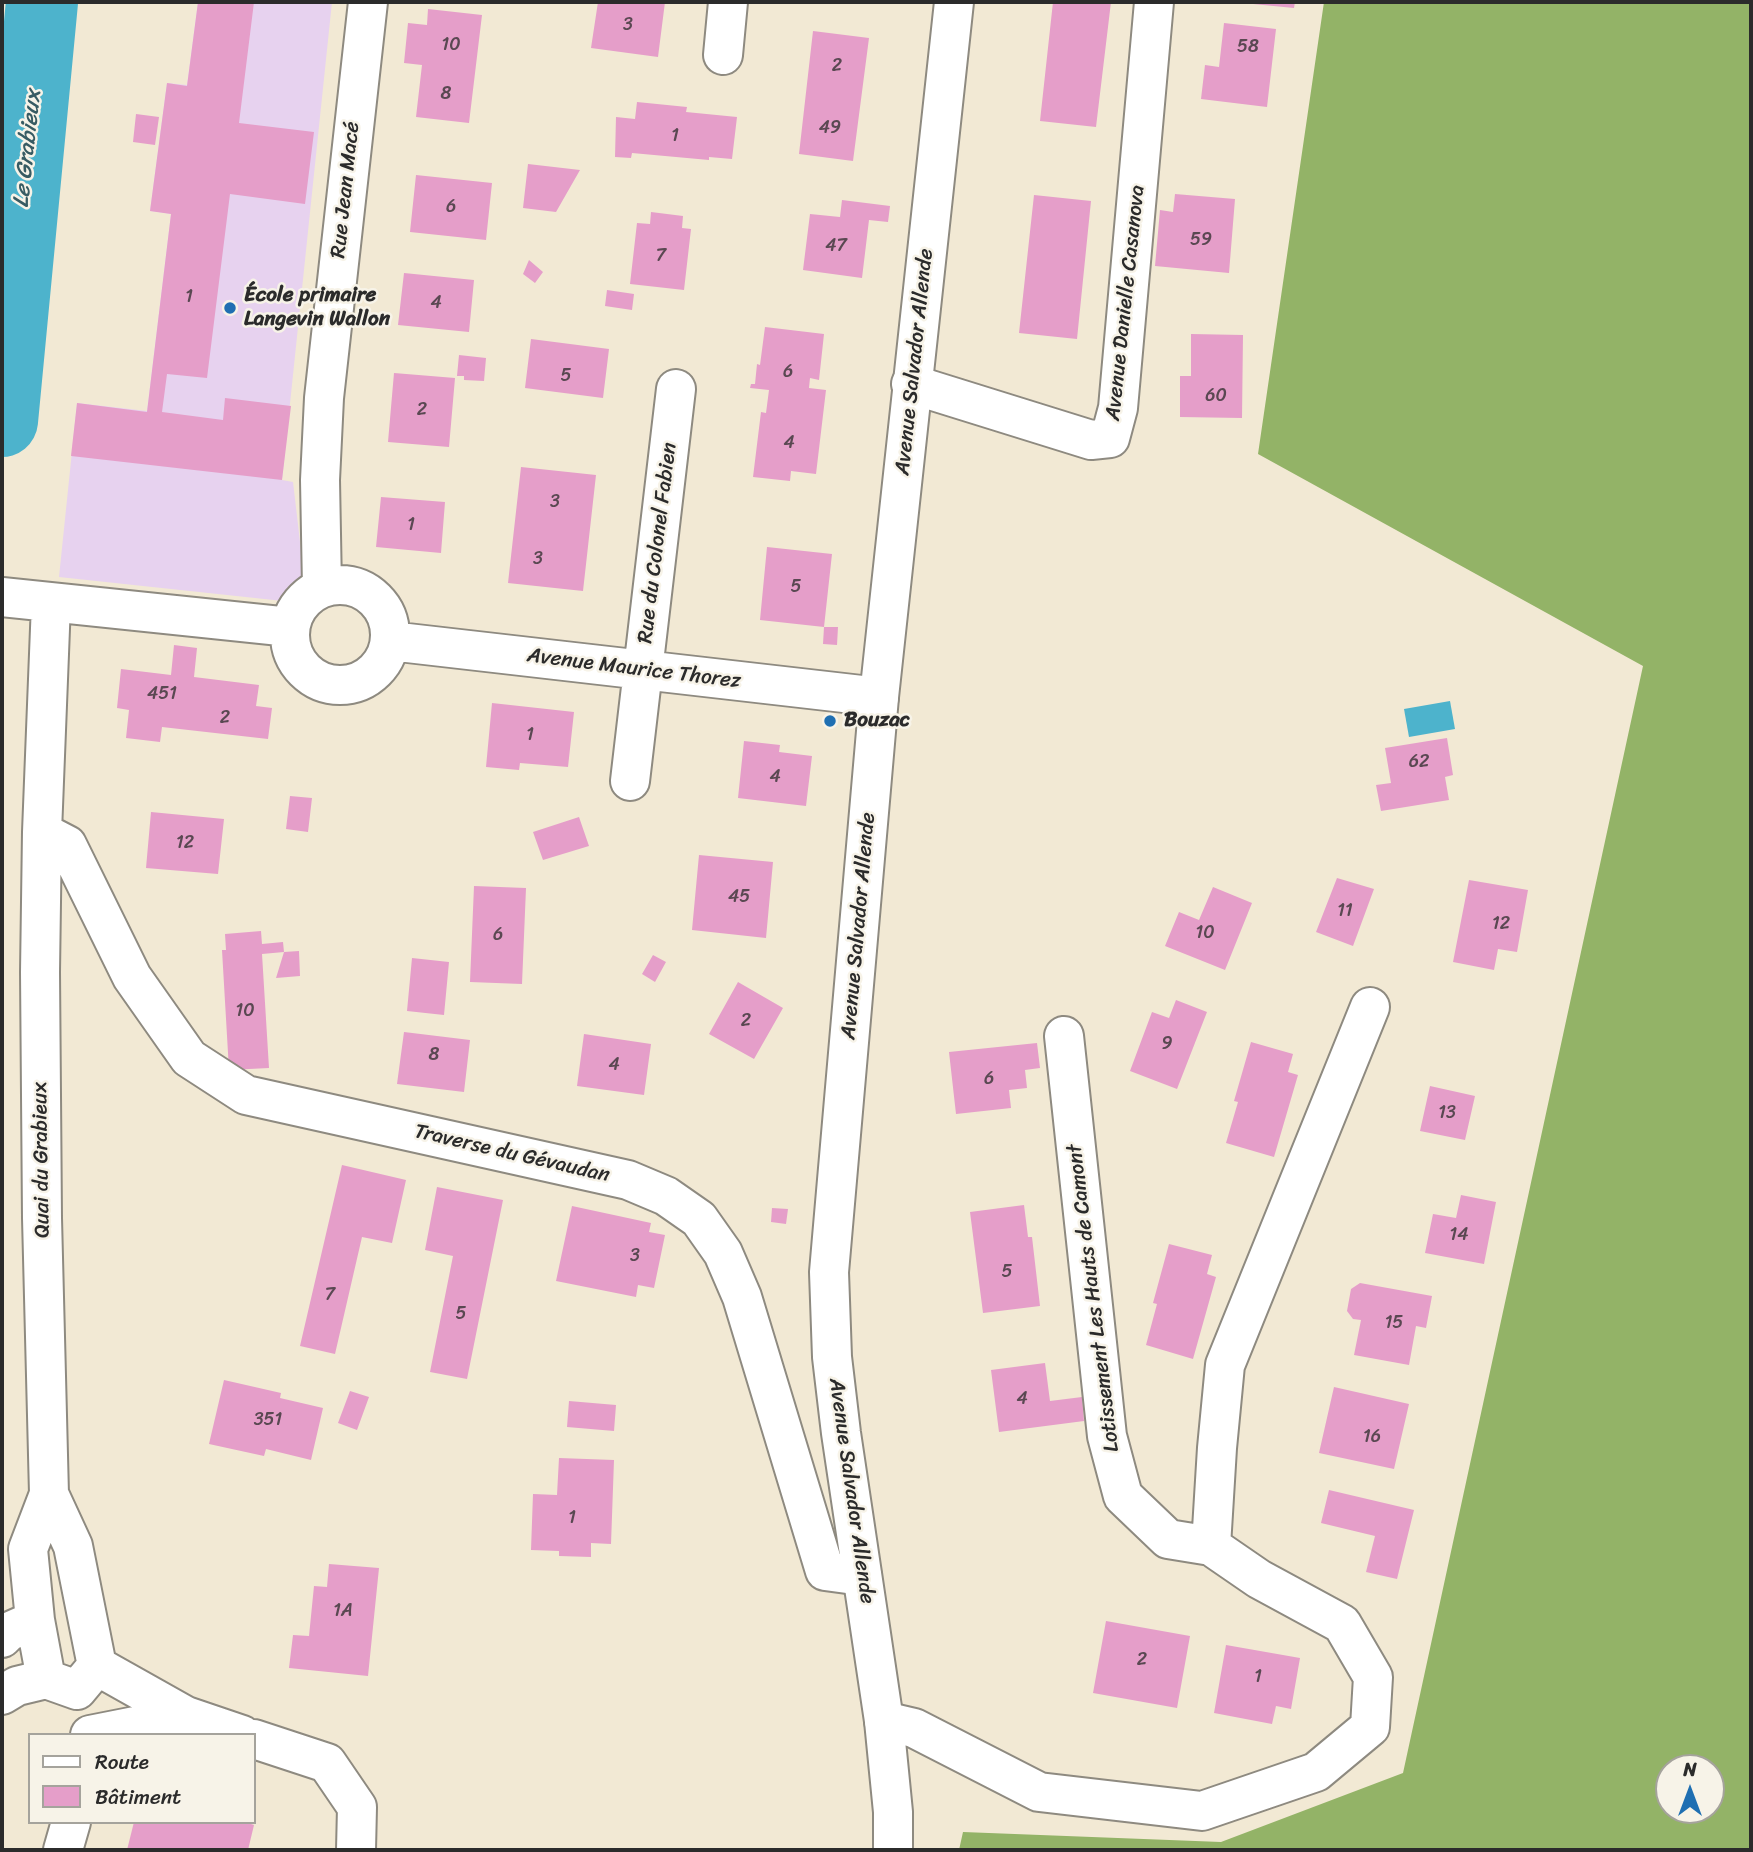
<!DOCTYPE html>
<html>
<head>
<meta charset="utf-8">
<style>
  body { margin:0 }
  #map { position:relative; width:1753px; height:1852px; overflow:hidden; background:#f2e9d4; font-family:Sriracha,sans-serif }
  canvas { display:block }
  .frame { position:absolute; inset:0; border:4px solid #2b2b2b; pointer-events:none }
  .legend { position:absolute; left:28px; top:1733px; width:228px; height:91px; box-sizing:border-box; background:#f7f3e8; border:2px solid #a5a39c; margin:0; padding:9px 12px; list-style:none; font-size:21px; color:#2b2b2b }
  .legend li { display:flex; align-items:center; gap:14px; height:35px }
  .legend b { width:35px; border:2px solid #a5a39c }
  .north { position:absolute; left:1655px; top:1754px; width:70px; height:70px; box-sizing:border-box; background:#f7f3e8; border:2px solid #a5a39c; border-radius:50%; rotate:0deg; font-size:19px; font-weight:700; line-height:28px; text-align:center; color:#2b2b2b }
  .north::after { content:''; display:block; margin:auto; width:24px; height:32px; background:#1f6fb2; clip-path:polygon(50% 0,100% 100%,50% 72%,0 100%) }
</style>
</head>
<body>
<div id="map">
<canvas width="1753" height="1852"></canvas>
<div class="frame"></div>
<ul class="legend">
<li><b style="height:9px;background:#fff"></b>Route</li>
<li><b style="height:19px;background:#e59ec9"></b>Bâtiment</li>
</ul>
<div class="north">N</div>
</div>
<script>
const c = document.querySelector('canvas').getContext('2d');
c.lineJoin = 'round';
function fillPath(path, color) {
  c.fillStyle = color;
  c.fill(path, 'evenodd');
}
function poly(rows) {
  const path = new Path2D();
  for (const r of rows) {
    if (r.length === 3) {
      path.moveTo(r[0] + r[2], r[1]);
      path.arc(r[0], r[1], r[2], 0, 2 * Math.PI);
      continue;
    }
    path.moveTo(r[0], r[1]);
    for (let i = 2; i < r.length; i += 2) path.lineTo(r[i], r[i + 1]);
  }
  return path;
}
function stroke(path, color, width, dash) {
  c.strokeStyle = color;
  c.lineWidth = width;
  c.lineCap = dash ? 'butt' : 'round';
  c.setLineDash(dash || []);
  c.stroke(path);
}
function write(font, color, halo, rows, align = 'center') {
  c.font = font + ' Sriracha,sans-serif';
  c.lineWidth = 5;
  c.setLineDash([]);
  c.textBaseline = 'middle';
  c.strokeStyle = halo;
  c.fillStyle = color;
  for (const [text, x, y, turn = 0] of rows) {
    c.save();
    c.translate(x, y);
    c.rotate((+turn || 0) * Math.PI / 180);
    c.textAlign = isNaN(turn) ? turn : align;
    if (halo) c.strokeText(text, 0, 0);
    c.fillText(text, 0, 0);
    c.restore();
  }
}
const built = poly([
  [198,2,332,2,282,480,293,482,304,576,291,589,283,601,59,577,77,403,147,411,171,214,150,211,167,83,187,85]
]);
const forest = poly([
  [1324,2,1751,2,1751,1850,959,1850,963,1832,1221,1842,1403,1773,1643,666,1258,454],
  [1669,1768,1711,1768,1711,1810,1669,1810]
]);
const water = poly([
  [1450,701,1455,729,1409,737,1404,709]
]);
const river = poly([
  [2,421,42,2]
]);
const building = poly([
  [198,2,254,2,239,123,314,132,305,204,230,194,207,378,167,374,162,412,223,420,225,398,291,406,282,480,71,456,77,403,147,412,171,214,150,211,167,83,187,86],
  [598,2,665,2,658,57,591,48],
  [1053,2,1111,2,1096,127,1040,121],
  [1253,2,1295,2,1294,8,1253,4],
  [428,9,482,15,469,123,416,117,422,65,404,63,408,23,427,25],
  [1224,23,1276,29,1267,107,1201,99,1205,65,1219,67],
  [813,31,869,38,853,161,799,154],
  [637,102,687,107,686,112,737,117,732,159,709,157,709,160,632,153,631,158,615,157,616,117,635,119],
  [136,114,159,117,155,145,133,142],
  [528,164,580,170,556,212,523,208],
  [416,175,492,183,486,240,410,232],
  [1175,194,1235,199,1229,273,1155,266,1160,210,1173,212],
  [1034,195,1091,201,1077,339,1019,333],
  [842,200,890,206,888,222,869,220,862,278,803,270,810,214,840,217],
  [651,212,683,216,682,228,691,229,684,290,630,284,637,223,650,224],
  [529,260,543,272,535,283,523,274],
  [404,273,474,280,469,332,398,325],
  [607,290,634,294,632,310,605,306],
  [765,327,824,334,819,380,810,378,809,388,826,390,816,474,791,471,790,481,753,477,761,412,766,413,769,390,750,388,751,384,755,384,757,364,760,365],
  [1191,334,1243,335,1242,418,1180,417,1180,376,1191,376],
  [531,339,609,349,603,398,525,388],
  [459,355,486,358,484,381,464,380,464,376,457,376],
  [394,373,455,378,449,447,388,442],
  [521,467,596,475,583,591,508,583],
  [381,497,445,502,441,553,376,547],
  [767,547,832,554,824,627,760,620],
  [824,627,838,627,837,645,823,644],
  [174,645,197,648,194,677,259,685,256,706,272,708,268,739,162,727,160,742,126,738,129,710,117,708,121,669,171,675],
  [492,703,574,712,568,767,520,763,519,770,486,767],
  [1447,738,1453,775,1445,777,1449,800,1381,811,1376,785,1391,783,1385,748],
  [744,741,780,745,779,752,812,756,806,806,738,798],
  [290,796,312,798,308,832,286,829],
  [151,812,224,819,218,874,146,868],
  [579,817,589,846,543,860,533,832],
  [699,855,773,862,766,938,692,930],
  [1337,878,1374,889,1353,946,1316,932],
  [1469,880,1528,890,1517,952,1498,949,1494,970,1453,962],
  [474,886,526,888,522,984,470,982],
  [1213,887,1252,903,1225,970,1165,946,1179,912,1199,920],
  [261,931,262,944,283,942,284,952,262,954,269,1068,229,1070,222,950,226,950,225,934],
  [299,951,300,976,276,978,284,952],
  [653,955,666,962,655,982,642,974],
  [412,958,449,962,444,1015,407,1011],
  [738,982,783,1008,754,1059,709,1034],
  [1176,1000,1207,1012,1177,1089,1130,1071,1152,1012,1169,1018],
  [404,1032,470,1040,464,1092,397,1084],
  [584,1034,651,1044,644,1095,577,1086],
  [1251,1042,1293,1054,1288,1072,1298,1075,1274,1157,1226,1143,1238,1102,1234,1101],
  [1037,1043,1040,1068,1025,1070,1027,1088,1009,1090,1011,1108,956,1114,949,1052],
  [1430,1086,1475,1096,1465,1140,1420,1131],
  [342,1165,406,1180,392,1243,362,1237,335,1354,300,1346],
  [437,1187,503,1200,467,1379,430,1372,453,1256,425,1250],
  [1461,1195,1496,1202,1484,1264,1425,1253,1433,1214,1456,1218],
  [1024,1205,1028,1237,1032,1237,1040,1306,983,1313,970,1212],
  [572,1206,651,1223,649,1232,665,1235,654,1288,638,1285,636,1297,556,1281],
  [772,1208,788,1209,786,1224,771,1222],
  [1169,1244,1212,1255,1207,1274,1216,1277,1193,1359,1146,1345,1157,1304,1153,1303],
  [1360,1283,1432,1296,1426,1328,1416,1326,1409,1365,1354,1355,1361,1320,1353,1319,1347,1311,1351,1289],
  [1045,1363,1050,1401,1082,1397,1084,1421,999,1432,991,1370],
  [224,1380,281,1393,280,1398,323,1408,311,1460,266,1449,264,1456,209,1444],
  [1334,1387,1409,1404,1394,1469,1319,1453],
  [350,1391,369,1397,357,1430,338,1423],
  [569,1401,616,1405,614,1431,567,1427],
  [559,1458,614,1460,611,1544,591,1543,591,1557,559,1556,559,1551,531,1550,533,1494,557,1495],
  [1329,1490,1414,1510,1397,1579,1366,1572,1375,1536,1321,1523],
  [329,1564,379,1568,368,1676,289,1668,293,1635,309,1636,314,1586,327,1587],
  [1106,1621,1190,1636,1177,1708,1093,1693],
  [1226,1645,1300,1658,1291,1709,1276,1706,1272,1724,1214,1713],
  [134,1822,245,1822,254,1825,248,1850,127,1850]
]);
const street = poly([
  [723,55,728,2],
  [911,384,1091,440,1110,438,1118,408,1154,2],
  [340,635,50],
  [322,588,320,480,324,398,368,2],
  [2,597,290,627],
  [51,603,42,832,40,972,42,1218,49,1494,28,1549,35,1620,46,1679,77,1690],
  [390,641,879,697],
  [630,781,676,389],
  [42,832,67,845,132,977,189,1058,246,1095,628,1180,666,1196,699,1219,723,1253,742,1297,825,1571,862,1576],
  [49,1494,73,1546,97,1666,77,1690],
  [1211,1546,1217,1448,1225,1365,1370,1007],
  [2,1638,8,1632,35,1620],
  [97,1666,186,1716,242,1735],
  [2,1695,17,1686,46,1679],
  [884,1721,914,1728,1039,1792,1202,1811,1316,1772,1370,1727,1373,1677,1342,1624,1259,1579,1211,1546,1168,1539,1123,1496,1107,1436,1064,1036],
  [90,1735,186,1716],
  [254,1739,327,1763,357,1807,356,1850],
  [63,1850,71,1822]
]);
const primary = poly([
  [893,1850,893,1812,884,1721,841,1433,832,1357,829,1272,879,697,954,2]
]);
const markers = [
  [230,308,7,"#1f6fb2"],
  [830,721,7,"#1f6fb2"]
];
const numberNames = [
  ["3",628,25],
  ["10",451,45],
  ["58",1248,47],
  ["2",837,66],
  ["8",446,94],
  ["49",830,128],
  ["1",675,136],
  ["6",451,207],
  ["59",1201,240],
  ["47",836,246],
  ["7",661,256],
  ["1",189,297],
  ["4",436,303],
  ["6",788,372],
  ["5",566,376],
  ["60",1216,396],
  ["2",422,410],
  ["4",789,443],
  ["3",555,502],
  ["1",411,525],
  ["3",538,559],
  ["5",796,587],
  ["451",162,694],
  ["2",225,718],
  ["1",530,735],
  ["62",1419,762],
  ["4",775,777],
  ["12",185,843],
  ["45",739,897],
  ["11",1345,911],
  ["12",1501,924],
  ["10",1205,933],
  ["6",498,935],
  ["10",245,1011],
  ["2",746,1021],
  ["9",1167,1044],
  ["8",434,1055],
  ["4",614,1065],
  ["6",989,1079],
  ["13",1447,1113],
  ["14",1459,1235],
  ["3",635,1256],
  ["5",1007,1272],
  ["7",330,1295],
  ["5",461,1314],
  ["15",1394,1323],
  ["4",1022,1399],
  ["351",268,1420],
  ["16",1372,1437],
  ["1",572,1518],
  ["1A",343,1611],
  ["2",1142,1660],
  ["1",1258,1677]
];
const streetNames = [
  ["Rue Jean Macé",346,190,-84],
  ["Avenue Danielle Casanova",1126,303,-84],
  ["Avenue Salvador Allende",915,362,-84],
  ["Rue du Colonel Fabien",658,543,-83],
  ["Avenue Maurice Thorez",634,669,7],
  ["Avenue Salvador Allende",859,926,-85],
  ["Traverse du Gévaudan",512,1154,13],
  ["Quai du Grabieux",42,1160,-91],
  ["Lotissement Les Hauts de Camont",1094,1298,-97],
  ["Avenue Salvador Allende",851,1491,82]
];
const poiNames = [
  ["École primaire",244,296],
  ["Langevin Wallon",244,320],
  ["Bouzac",844,721]
];
const waterNames = [
  ["Le Grabieux",28,149,-84]
];
fillPath(built, '#e7d2ef');
fillPath(forest, '#93b367');
fillPath(water, '#4db3cc');
stroke(river, '#4db3cc', 72);
fillPath(building, '#e59ec9');
stroke(street, '#8e8a80', 42);
stroke(primary, '#8e8a80', 42);
stroke(street, '#fff', 38);
stroke(primary, '#fff', 38);
for (const [x, y, r, color] of markers) {
  const dot = new Path2D();
  dot.arc(x, y, r, 0, 2 * Math.PI);
  c.fillStyle = color;
  c.fill(dot);
  stroke(dot, '#f7f3e8', 2.5);
}
write('18px', '#5a4852', null, numberNames);
write('21px', '#2b2b2b', '#f7f3e8', streetNames);
write('bold 21px', '#2b2b2b', '#f7f3e8', poiNames, 'left');
write('italic 23px', '#375b63', '#f7f3e8', waterNames);
</script>
</body>
</html>
